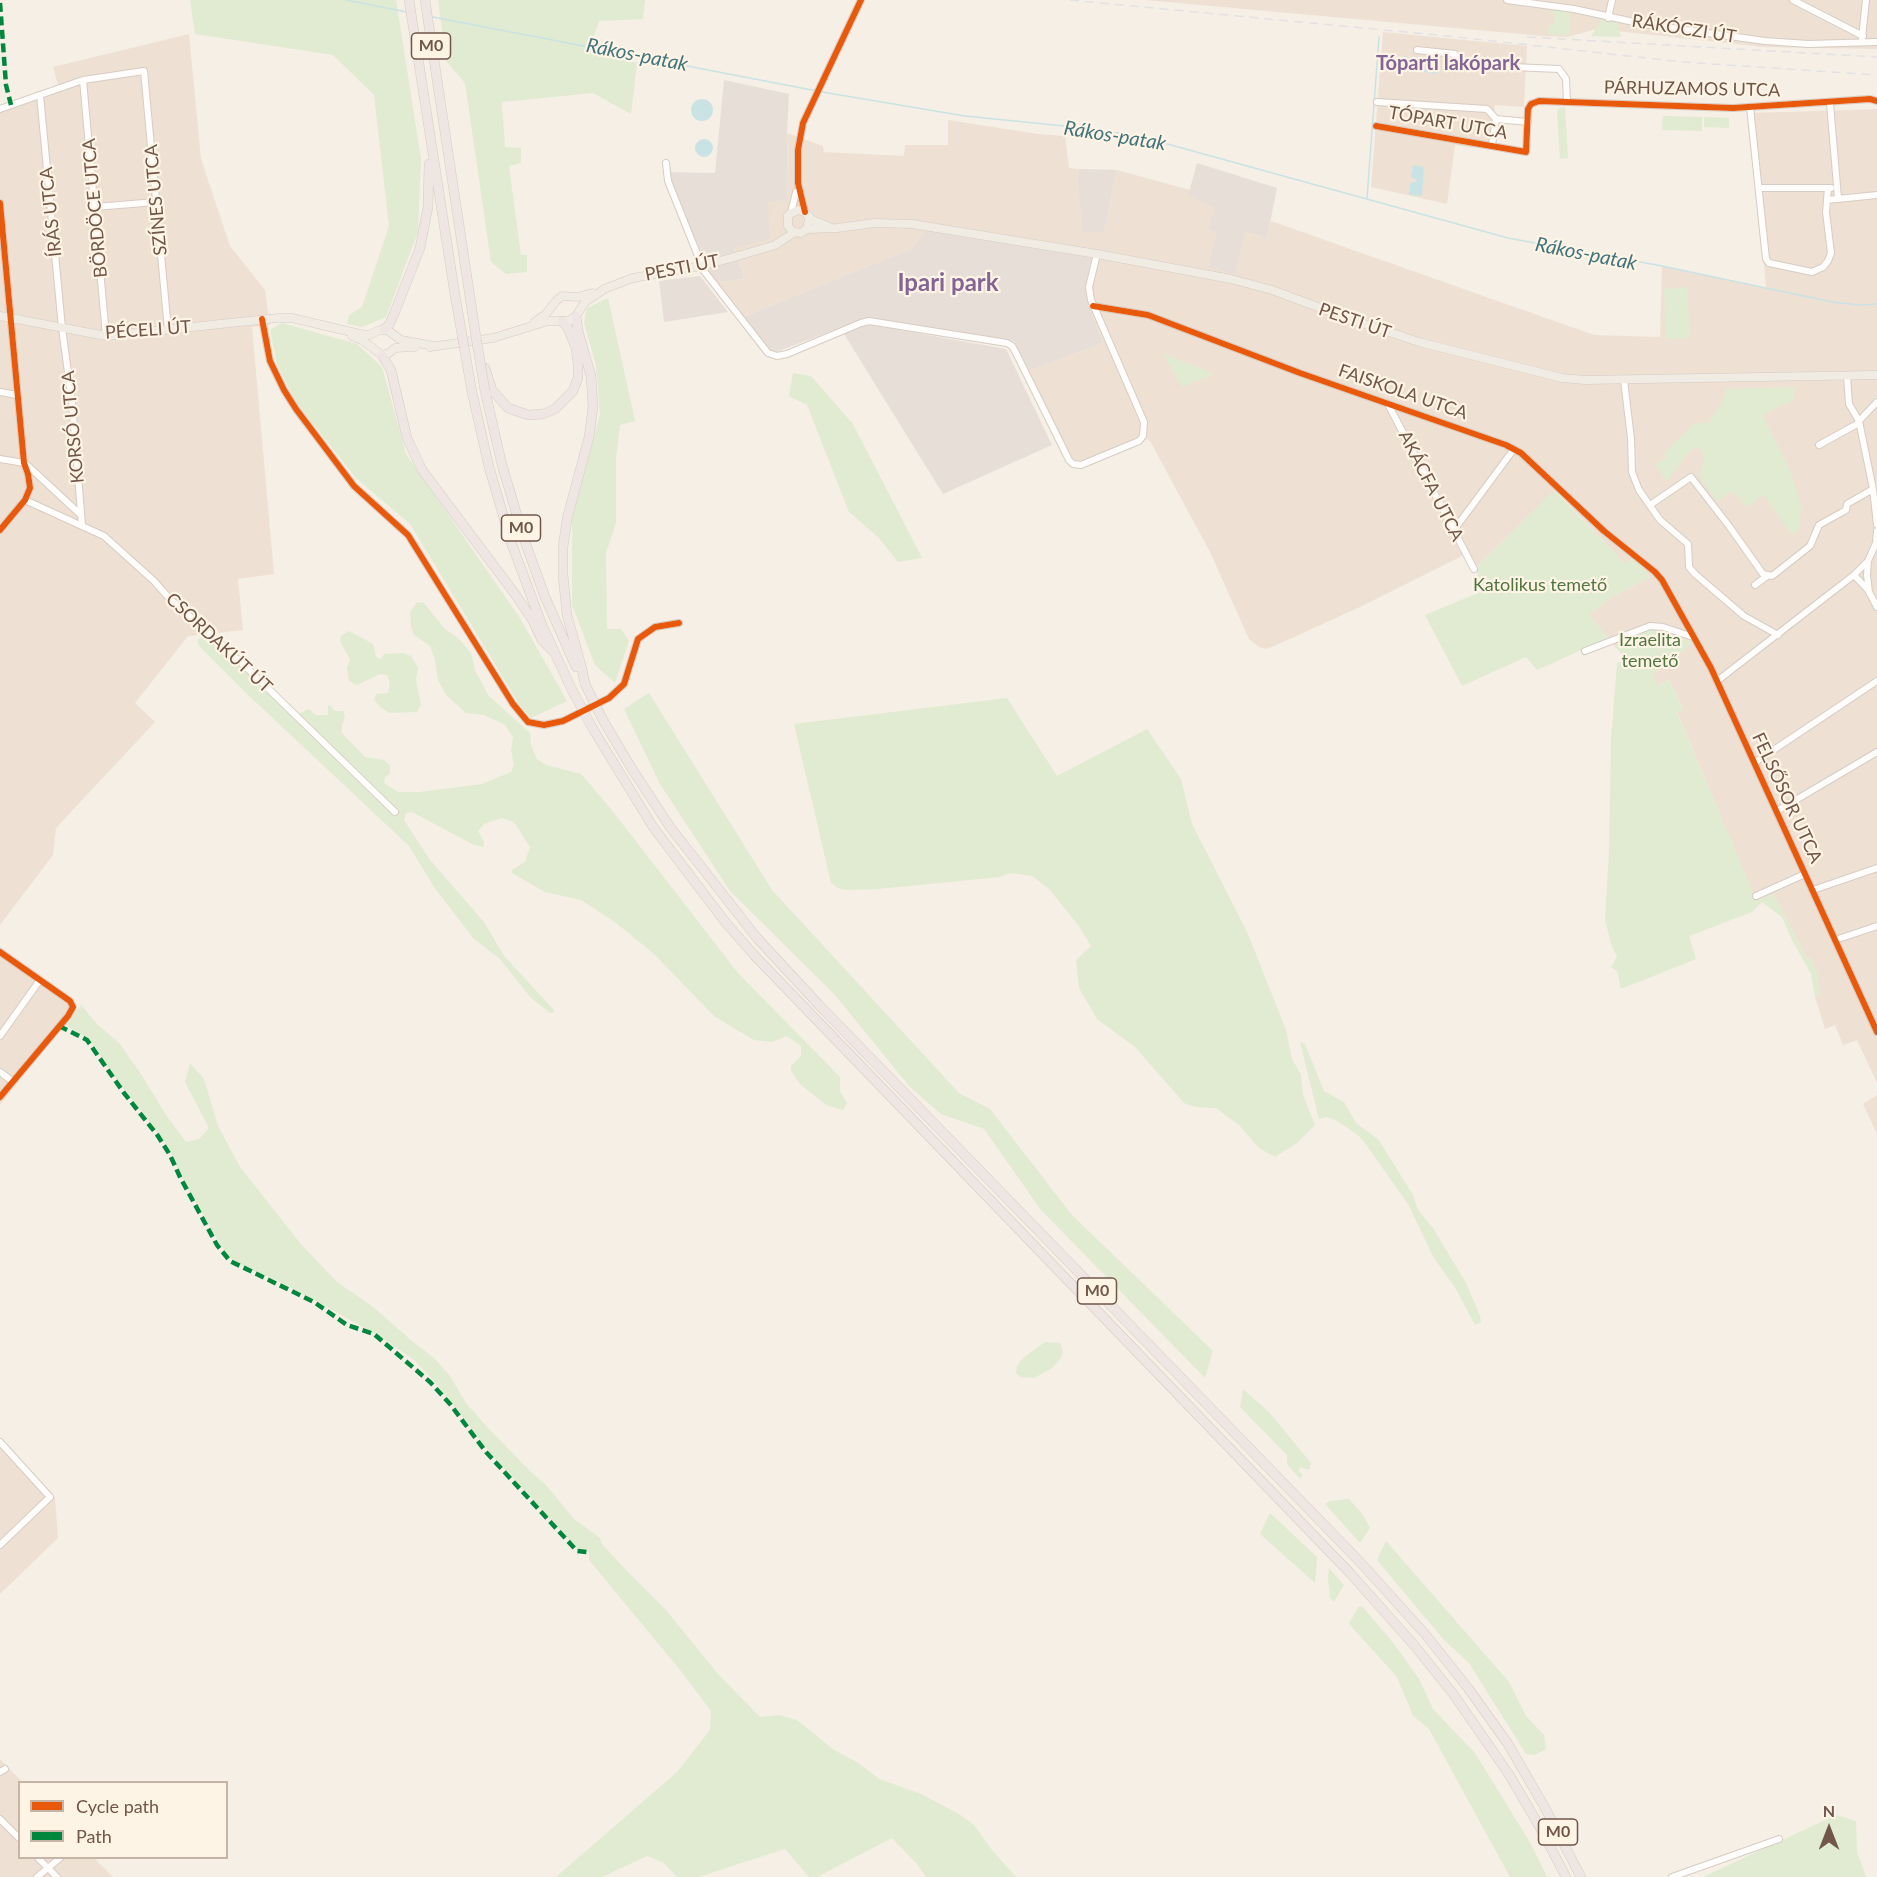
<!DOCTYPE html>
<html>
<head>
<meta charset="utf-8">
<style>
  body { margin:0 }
  #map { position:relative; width:1877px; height:1877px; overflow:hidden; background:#f5efe6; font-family:Lato,sans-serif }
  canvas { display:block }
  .legend { position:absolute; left:18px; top:1781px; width:210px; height:78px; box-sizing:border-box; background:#fef4e6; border:2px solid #c6b5a7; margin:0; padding:8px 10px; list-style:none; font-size:18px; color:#715649 }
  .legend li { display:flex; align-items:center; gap:12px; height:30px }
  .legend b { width:30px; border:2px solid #c6b5a7 }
  .north { position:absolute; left:1799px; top:1799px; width:60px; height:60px; -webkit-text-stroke:4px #fef4e6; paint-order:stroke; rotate:0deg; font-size:16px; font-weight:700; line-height:24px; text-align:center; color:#715649 }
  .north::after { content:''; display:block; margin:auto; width:21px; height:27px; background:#715649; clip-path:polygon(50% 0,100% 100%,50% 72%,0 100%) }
</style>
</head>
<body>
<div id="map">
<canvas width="1877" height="1877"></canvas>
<ul class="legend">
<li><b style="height:8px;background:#e8590c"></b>Cycle path</li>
<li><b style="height:8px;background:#00873e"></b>Path</li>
</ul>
<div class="north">N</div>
</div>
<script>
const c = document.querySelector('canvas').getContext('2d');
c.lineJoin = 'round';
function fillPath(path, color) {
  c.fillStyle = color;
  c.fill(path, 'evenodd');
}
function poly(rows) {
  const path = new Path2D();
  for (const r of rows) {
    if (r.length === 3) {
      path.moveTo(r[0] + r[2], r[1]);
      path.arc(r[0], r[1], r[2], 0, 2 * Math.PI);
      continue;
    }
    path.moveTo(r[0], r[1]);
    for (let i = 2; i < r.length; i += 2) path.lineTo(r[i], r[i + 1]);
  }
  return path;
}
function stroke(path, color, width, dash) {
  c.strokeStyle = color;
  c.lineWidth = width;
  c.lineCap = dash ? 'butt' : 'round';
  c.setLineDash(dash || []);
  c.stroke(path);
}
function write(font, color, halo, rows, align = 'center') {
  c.font = font + ' Lato,sans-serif';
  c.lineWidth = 4.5;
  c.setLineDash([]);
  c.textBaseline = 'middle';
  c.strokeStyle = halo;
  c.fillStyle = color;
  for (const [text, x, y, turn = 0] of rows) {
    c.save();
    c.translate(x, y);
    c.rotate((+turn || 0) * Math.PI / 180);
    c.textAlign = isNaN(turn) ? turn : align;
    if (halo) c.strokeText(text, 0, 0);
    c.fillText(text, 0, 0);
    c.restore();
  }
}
const residential = poly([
  [1145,0,1877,0,1877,49,1764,47,1597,29,1567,37,1543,36],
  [1383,32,1527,46,1524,107,1495,105,1492,150,1455,145,1447,204,1371,187],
  [189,34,201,159,230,246,265,290,270,325,252,327,274,574,238,579,243,630,188,636,135,703,155,722,56,828,53,855,0,925,0,106,58,85,53,67],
  [1877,109,1877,1083,1857,1040,1843,1045,1835,1025,1825,1029,1815,997,1820,995,1818,991,1820,989,1816,981,1819,979,1810,958,1807,959,1769,886,1753,894,1677,712,1683,709,1669,680,1657,686,1652,675,1693,642,1655,629,1642,632,1614,646,1588,614,1615,595,1650,577,1633,557,1626,565,1555,490,1476,568,1468,553,1360,607,1272,647,1266,649,1259,647,1249,639,1210,552,1150,441,1143,436,1081,465,1073,464,1028,371,1103,343,1086,296,1086,283,1092,259,911,249,743,317,717,282,744,279,734,248,768,202,788,199,787,133,823,146,824,152,904,156,905,145,948,145,948,120,1038,134,1065,136,1069,168,1079,169,1077,177,1084,232,1104,232,1117,170,1190,190,1189,196,1216,208,1208,230,1216,233,1208,267,1245,232,1267,238,1271,221,1594,335,1660,337,1662,266,1766,288,1751,113],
  [0,947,73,999,76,1009,0,1105],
  [1877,1095,1877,1134,1863,1104],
  [0,1437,55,1498,58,1538,0,1594],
  [0,1759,22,1782,20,1782,20,1858,94,1858,113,1877,0,1877]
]);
const industrial = poly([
  [724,80,789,94,787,133,788,200,768,202,770,239,734,248,744,279,717,282,710,273,672,186,668,172,715,173],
  [1197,163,1277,188,1267,238,1245,232,1235,274,1208,267,1216,233,1208,230,1215,208,1188,196],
  [1079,169,1117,170,1104,232,1083,232,1077,177],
  [928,230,1092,258,1086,283,1086,296,1103,343,1028,371,1014,341,866,318,768,355,743,317,911,249],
  [700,276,728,312,664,322,659,281],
  [872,325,1006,349,1052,445,943,494,844,334,860,326]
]);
const green = poly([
  [190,0,396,0,421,159,418,232,386,317,362,327,347,324,349,315,362,307,389,226,374,95,333,55,195,34],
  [438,0,645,0,643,19,599,21,588,53,637,63,631,114,593,93,502,102,505,147,521,148,521,163,509,166,521,255,527,255,527,272,506,274,491,262,465,83,446,61],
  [1553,10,1570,12,1570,35,1548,34,1549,25,1554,25,1555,14,1549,13],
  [1602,19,1617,22,1621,37,1591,36],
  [1565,107,1568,158,1560,159,1557,111,1560,108],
  [1663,116,1702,117,1702,131,1662,130],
  [1704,117,1729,118,1729,128,1704,127],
  [1687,287,1690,338,1666,339,1664,289],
  [608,298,635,421,620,425,616,458,616,523,606,553,607,629,621,629,629,641,615,683,595,665,572,605,572,517,600,414,596,365,584,323,587,308],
  [282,323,357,344,382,367,406,454,520,618,567,701,531,718,521,707,410,524,356,478,295,401,277,364,270,330],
  [1163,353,1214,374,1182,387],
  [793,373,811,376,853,424,922,558,898,562,878,537,849,512,807,405,789,396],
  [1795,387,1793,400,1762,415,1790,471,1801,506,1799,530,1792,535,1764,495,1746,507,1733,491,1717,501,1699,476,1705,457,1700,448,1692,449,1684,457,1683,460,1667,481,1655,464,1666,458,1664,453,1695,423,1709,423,1723,400,1726,389],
  [1554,490,1625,564,1634,557,1650,577,1615,595,1589,614,1608,638,1537,670,1526,657,1462,686,1425,615,1483,591,1476,568],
  [417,602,424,603,444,628,459,639,471,653,475,670,488,695,530,733,531,745,537,759,546,765,581,774,611,809,738,973,840,1077,840,1091,847,1103,843,1110,826,1105,800,1084,791,1071,791,1066,801,1056,801,1046,787,1036,772,1042,754,1040,714,1016,654,954,615,922,581,900,545,892,512,873,512,870,525,862,530,847,514,822,501,818,484,824,478,831,484,842,483,847,474,845,412,812,406,813,404,820,430,860,484,922,504,956,554,1010,553,1013,550,1013,531,998,500,959,474,939,434,887,409,846,245,692,199,646,197,640,201,638,211,640,218,645,296,715,309,709,315,715,328,715,328,706,330,705,335,711,343,711,345,717,342,725,342,733,365,757,384,760,390,765,390,774,385,777,384,783,398,792,420,792,482,784,511,772,514,765,511,750,513,737,505,725,484,715,466,713,446,695,438,680,435,660,430,646,414,635,411,627,410,612],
  [1655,629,1693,642,1652,675,1658,686,1669,680,1683,710,1677,713,1753,893,1769,886,1807,959,1810,958,1820,980,1816,981,1820,989,1818,991,1820,995,1815,997,1811,974,1792,940,1782,917,1762,902,1752,912,1689,936,1696,959,1621,989,1617,971,1611,967,1617,957,1611,944,1605,919,1609,852,1611,739,1617,663,1627,660,1614,646,1642,632],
  [349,631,373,644,376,657,381,659,384,654,403,653,411,656,418,668,416,680,421,705,417,712,390,713,380,707,374,699,376,694,388,693,390,683,387,675,380,674,357,685,349,681,347,668,350,660,340,641,341,636],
  [649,693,772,890,959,1093,990,1109,1072,1215,1213,1351,1205,1378,1041,1210,984,1129,941,1114,910,1087,835,995,730,891,660,784,624,709],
  [1007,698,1057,776,1147,729,1181,779,1192,824,1248,934,1286,1030,1292,1059,1301,1075,1303,1095,1315,1125,1297,1143,1275,1157,1259,1148,1239,1125,1216,1108,1196,1107,1184,1103,1135,1047,1097,1019,1079,988,1076,960,1091,946,1079,926,1049,889,1032,876,1010,873,1000,877,878,889,846,890,838,888,831,883,794,724],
  [81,1005,98,1025,119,1043,141,1074,166,1115,186,1142,199,1139,209,1128,185,1082,190,1063,204,1079,218,1126,240,1167,300,1243,337,1282,372,1306,412,1341,434,1358,450,1376,466,1403,489,1429,531,1472,545,1484,574,1519,600,1538,602,1544,627,1571,665,1609,718,1674,760,1717,779,1715,797,1720,834,1750,857,1762,879,1779,921,1794,959,1814,974,1825,992,1850,1016,1877,926,1877,917,1864,892,1838,817,1877,809,1877,785,1849,698,1877,677,1877,664,1863,647,1856,602,1877,556,1877,677,1772,710,1730,711,1711,680,1670,589,1560,589,1552,578,1549,492,1455,435,1382,414,1360,382,1338,318,1302,272,1278,245,1268,227,1255,185,1184,167,1145,108,1068,97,1050,86,1037,67,1026,67,1023],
  [1300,1042,1305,1044,1324,1091,1344,1102,1356,1123,1379,1140,1385,1150,1413,1195,1418,1210,1433,1228,1466,1283,1480,1316,1481,1322,1475,1325,1456,1289,1434,1258,1408,1204,1367,1146,1359,1136,1339,1122,1327,1117,1319,1119],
  [1045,1342,1060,1343,1063,1352,1061,1358,1052,1368,1034,1378,1021,1377,1016,1373,1017,1366,1023,1358],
  [1243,1389,1269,1412,1311,1463,1309,1470,1300,1467,1299,1471,1303,1475,1300,1479,1287,1464,1287,1455,1240,1407],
  [1349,1499,1363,1515,1370,1528,1360,1543,1325,1504,1330,1501],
  [1270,1513,1317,1557,1315,1583,1260,1534],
  [1386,1541,1509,1682,1526,1716,1544,1735,1546,1749,1535,1755,1526,1754,1469,1663,1444,1640,1377,1560],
  [1329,1568,1344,1585,1334,1602,1330,1598,1328,1578],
  [1362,1606,1394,1644,1419,1679,1433,1709,1475,1753,1531,1844,1547,1877,1510,1877,1429,1729,1413,1716,1397,1677,1349,1624,1358,1607],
  [1836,1815,1856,1821,1857,1852,1866,1877,1703,1877]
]);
const water = poly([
  [1405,56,1422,65,1436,65,1439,71,1436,74,1425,72,1410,63,1401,61,1401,58],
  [702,110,11],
  [704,148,9],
  [1413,165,1424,167,1422,196,1409,195,1410,183,1416,182,1416,180,1411,177]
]);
const stream = poly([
  [346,0,407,12],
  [433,17,817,91],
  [822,92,965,116,1094,129,1142,137,1508,238,1662,266,1832,302,1859,305,1877,304],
  [1367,198,1379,37]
]);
const minor = poly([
  [1507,0,1574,9,1643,24,1765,41,1808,44,1877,42],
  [1793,0,1863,36],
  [1608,18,1612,0],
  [1862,38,1866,0],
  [1417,50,1455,54,1460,62,1465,65,1559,69,1566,79,1567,102],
  [83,80,106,336],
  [40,95,62,328,72,402,82,525],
  [1377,102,1487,109,1496,119,1528,122],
  [1830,103,1838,198],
  [1750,107,1766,259,1769,263,1812,272,1823,267,1828,261,1831,253,1826,212,1828,188],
  [0,109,83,80,144,71,168,330],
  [1376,126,1526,152,1528,109,1531,104,1539,101,1733,108,1870,99,1877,101],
  [1492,145,1496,119],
  [666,163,668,181,704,271,768,353,777,356,787,354,861,323,869,321,1007,343,1012,346,1015,351,1069,460,1073,464,1081,465,1139,441,1143,436,1144,422,1091,300,1089,287,1097,254],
  [1760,188,1831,188],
  [1827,200,1877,195],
  [0,203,24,463,28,474,30,488,25,500,0,530],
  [95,207,156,202],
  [805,212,798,183,798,150,803,123,861,0],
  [791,213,796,192],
  [1093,306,1148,315,1300,373,1506,445,1521,453,1604,531,1655,572,1662,580,1711,668,1877,1032],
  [262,319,270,361,284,390,296,409,354,486,408,535,513,704,528,722,544,725,563,721,609,698,624,684,638,639,655,627,679,623],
  [1847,376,1849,404,1859,421,1873,489,1877,525],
  [1624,380,1631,439,1632,472,1639,490,1660,520,1688,544,1689,567,1695,574,1744,616,1778,635],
  [0,392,17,395],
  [1388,404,1474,569],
  [1859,421,1877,402],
  [1819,445,1859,423],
  [0,459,24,463],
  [27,465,81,515],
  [25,500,104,536,154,581,169,598,246,667,395,812],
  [1650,505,1691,477,1729,526,1763,574,1772,576,1810,546,1819,525,1846,510,1847,504,1873,489],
  [1454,530,1514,449],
  [1877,531,1876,543,1868,561,1867,575,1869,592,1877,607],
  [1854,575,1868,590],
  [1755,585,1767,576],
  [1585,651,1650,626,1663,627,1693,637],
  [1717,681,1854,575,1868,561],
  [1754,763,1877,681],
  [1777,811,1877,752],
  [1813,890,1877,868],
  [1756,896,1805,874],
  [1835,940,1877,926],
  [0,952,70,1001,73,1007,68,1016,0,1097],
  [0,1036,40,980],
  [0,1072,12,1081],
  [0,1442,50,1497,0,1545],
  [0,1772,5,1769],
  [0,1819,20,1839],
  [38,1858,57,1877],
  [37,1877,60,1858],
  [1672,1877,1779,1839]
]);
const major = poly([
  [809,218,807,229,801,233,793,232,788,226,788,215,798,210,805,212,812,220,827,226],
  [807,229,837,228,875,223,912,224,1097,254,1231,279,1272,290,1350,319,1419,342,1562,378,1585,380,1877,375],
  [604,289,633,278,701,266,731,258,775,245,795,232],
  [0,316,106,336,278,318,292,318,360,334,369,335,380,330,387,330,401,340,434,346],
  [535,322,546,314,556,301,562,296,578,297,592,293],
  [352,336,362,340,382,355,389,353,395,348,415,347],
  [430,347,493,338,548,321,569,321,576,316,585,302,606,288]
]);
const highway = poly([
  [409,0,455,295],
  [425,0,476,337],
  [576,316,578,331,591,376,593,407,589,437,567,519,563,547,563,575,567,615,582,669,585,684],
  [384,329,389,325,394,314,420,248,428,207,429,164],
  [382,355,391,370,407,438,422,470,515,594,532,619,542,640,554,652],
  [485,368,492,390,508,408,528,415,543,414,555,409,573,391,578,378,578,364,576,348,568,328,562,321],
  [485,391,502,465,524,539,545,597,576,667],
  [472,392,489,467,511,542,542,625,572,690],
  [603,720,632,769,670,827,757,938,819,1005,1360,1562,1425,1634,1468,1688,1508,1744,1544,1806,1581,1877],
  [593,729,653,827,726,923,754,955,1350,1573,1414,1645,1454,1695,1510,1776,1542,1831,1566,1877]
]);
const rail = poly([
  [1070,0,1447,36,1683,62,1877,75],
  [1527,37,1877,57]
]);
const highwayBridge = poly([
  [455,295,472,392],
  [476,337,485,391],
  [585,684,603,720],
  [572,690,593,729]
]);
const quiet = poly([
  [0,3,6,85,11,105],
  [59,1026,87,1040,124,1093,158,1136,170,1155,180,1177,217,1245,230,1261,314,1302,347,1325,374,1334,430,1382,450,1404,486,1452,577,1551,587,1552]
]);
const cycleway = poly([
  [1376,126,1526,152,1528,109,1531,104,1539,101,1733,108,1870,99,1877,101],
  [0,203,24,463,28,474,30,488,25,500,0,530],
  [805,212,798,183,798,150,803,123,861,0],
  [1093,306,1148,315,1300,373,1506,445,1521,453,1604,531,1655,572,1662,580,1711,668,1877,1032],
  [262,319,270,361,284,390,296,409,354,486,408,535,513,704,528,722,544,725,563,721,609,698,624,684,638,639,655,627,679,623],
  [0,952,70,1001,73,1007,68,1016,0,1097]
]);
const shields = [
  [431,46,39],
  [521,528,39],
  [1097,1291,39],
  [1558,1832,39]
];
const shieldNames = [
  ["M0",431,46],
  ["M0",521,528],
  ["M0",1097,1291],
  ["M0",1558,1832]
];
const streetNames = [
  ["RÁKÓCZI ÚT",1684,29,9],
  ["PÁRHUZAMOS UTCA",1692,89,1],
  ["TÓPART UTCA",1448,123,10],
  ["SZÍNES UTCA",156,200,-95],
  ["BÖRDÖCE UTCA",95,208,-95],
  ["ÍRÁS UTCA",51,212,-96],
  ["PESTI ÚT",682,268,-11],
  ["PESTI ÚT",1355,321,19],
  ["PÉCELI ÚT",148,330,-4],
  ["FAISKOLA UTCA",1403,392,19],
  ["KORSÓ UTCA",73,427,-95],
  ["AKÁCFA UTCA",1431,486,63],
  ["CSORDAKÚT ÚT",219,643,43],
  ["FELSŐSOR UTCA",1787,798,65]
];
const parkNames = [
  ["Katolikus temető",1540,585],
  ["Izraelita",1650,640],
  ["temető",1650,661]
];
const waterNames = [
  ["Rákos-patak",637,55,11],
  ["Rákos-patak",1115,136,9],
  ["Rákos-patak",1586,254,11]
];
const neighbourhoodNames = [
  ["Tóparti lakópark",1448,64]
];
const districtNames = [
  ["Ipari park",948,283]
];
fillPath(residential, '#eee1d3');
fillPath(industrial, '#e7dfd7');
fillPath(green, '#e1ebd1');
fillPath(water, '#c9e3e4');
stroke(stream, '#c9e3e4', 1.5);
stroke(minor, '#d6ccc4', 8);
stroke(major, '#d4cbc4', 9);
stroke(highway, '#d4cbc4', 10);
stroke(minor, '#fefdfb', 6);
stroke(major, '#f1ece3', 8);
stroke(highway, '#efe6e3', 9);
stroke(rail, '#e3e1e3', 1.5, [9, 6]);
stroke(highwayBridge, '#d4cbc4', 10, []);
stroke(highwayBridge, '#efe6e3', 9);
stroke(quiet, '#00873e', 4.5, [9, 4.5]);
stroke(cycleway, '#e8590c', 6);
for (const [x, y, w] of shields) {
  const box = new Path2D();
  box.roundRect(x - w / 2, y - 13, w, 26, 4.5);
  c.fillStyle = '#fef4e6';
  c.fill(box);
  stroke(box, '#715649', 1.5);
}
write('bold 16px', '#715649', null, shieldNames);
write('18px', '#715649', '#fef4e6', streetNames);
write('18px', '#527642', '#fef4e6', parkNames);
write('italic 20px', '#41747d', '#fef4e6', waterNames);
write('bold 20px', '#836494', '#fef4e6', neighbourhoodNames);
write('bold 24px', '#836494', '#fef4e6', districtNames);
</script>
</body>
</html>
